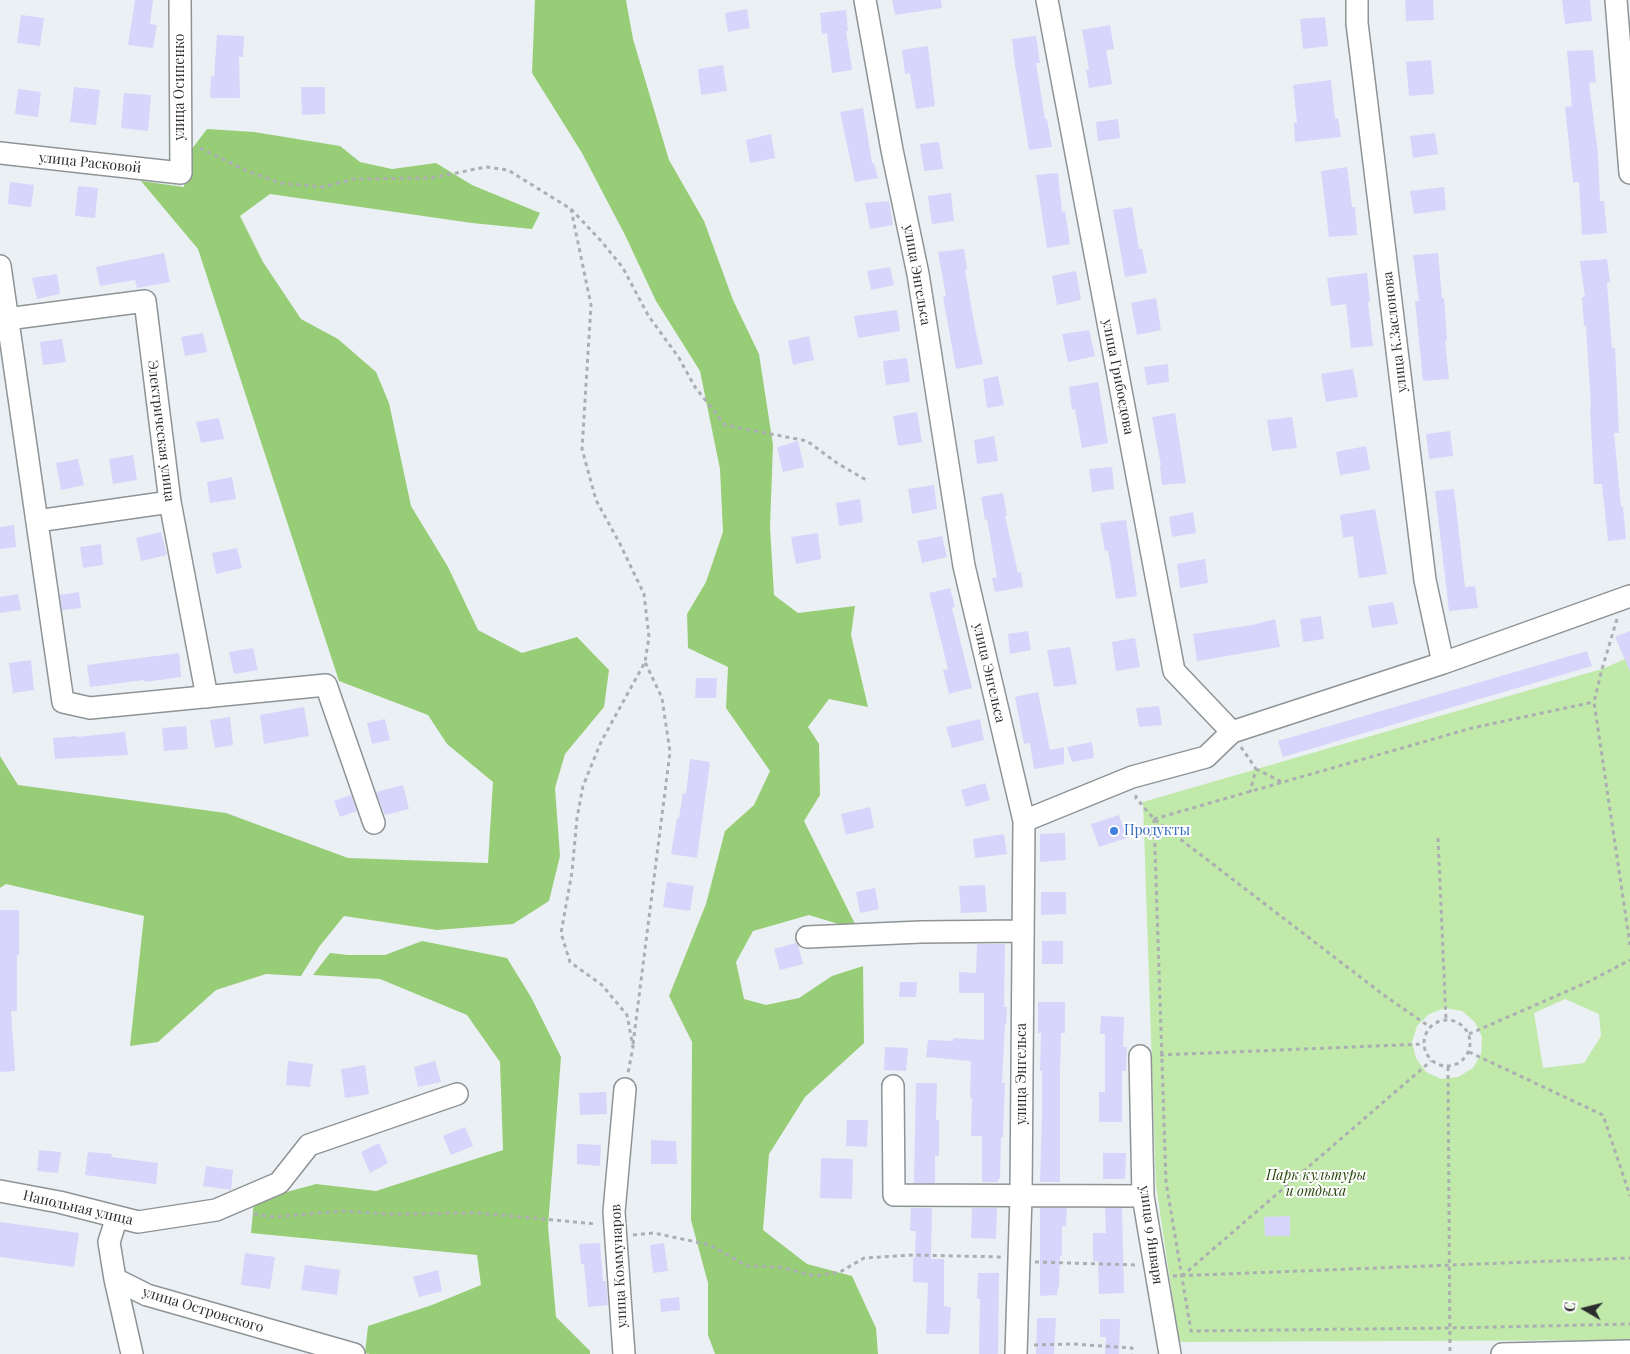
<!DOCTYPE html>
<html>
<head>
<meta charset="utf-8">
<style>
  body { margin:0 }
  #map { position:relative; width:1630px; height:1354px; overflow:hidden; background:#ebf0f4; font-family:"Playfair Display",serif }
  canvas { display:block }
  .north { position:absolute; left:1560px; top:1284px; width:50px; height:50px; -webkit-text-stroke:4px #fff; paint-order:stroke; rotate:278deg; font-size:14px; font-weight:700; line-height:20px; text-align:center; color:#2b2d2f }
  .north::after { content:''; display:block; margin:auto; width:18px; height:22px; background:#2b2d2f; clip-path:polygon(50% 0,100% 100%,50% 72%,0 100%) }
</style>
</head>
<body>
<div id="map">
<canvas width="1630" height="1354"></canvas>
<div class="north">С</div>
</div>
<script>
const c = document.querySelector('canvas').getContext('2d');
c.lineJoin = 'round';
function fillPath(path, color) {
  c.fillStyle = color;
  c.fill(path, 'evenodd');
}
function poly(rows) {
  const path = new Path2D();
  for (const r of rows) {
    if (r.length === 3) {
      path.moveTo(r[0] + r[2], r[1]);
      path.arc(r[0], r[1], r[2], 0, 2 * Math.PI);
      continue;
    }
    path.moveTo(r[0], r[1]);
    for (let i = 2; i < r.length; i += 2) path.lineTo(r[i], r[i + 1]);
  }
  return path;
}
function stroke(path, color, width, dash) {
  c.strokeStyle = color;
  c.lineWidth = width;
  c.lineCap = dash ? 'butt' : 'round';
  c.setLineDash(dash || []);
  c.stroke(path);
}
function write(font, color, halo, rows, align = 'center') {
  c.font = font + ' "Playfair Display",serif';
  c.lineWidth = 4;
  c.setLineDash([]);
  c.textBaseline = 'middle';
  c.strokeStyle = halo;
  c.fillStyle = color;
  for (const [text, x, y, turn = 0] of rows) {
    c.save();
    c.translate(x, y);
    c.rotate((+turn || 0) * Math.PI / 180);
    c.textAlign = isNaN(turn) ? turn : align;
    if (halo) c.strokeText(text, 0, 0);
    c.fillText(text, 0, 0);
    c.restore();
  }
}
const green = poly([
  [1630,657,1630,1340,1179,1342,1156,1185,1143,802,1602,669],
  [1565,999,1599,1014,1601,1036,1584,1063,1543,1068,1534,1013],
  [1445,1008,1462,1011,1475,1022,1482,1037,1481,1054,1473,1068,1458,1077,1441,1079,1426,1072,1416,1058,1412,1042,1417,1026,1429,1014]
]);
const forest = poly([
  [535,0,626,0,633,39,669,160,704,221,733,300,759,354,773,445,770,527,774,595,798,613,855,606,851,635,868,707,829,699,808,727,819,744,820,795,804,821,858,930,809,915,753,931,736,962,744,999,766,1005,799,998,832,976,863,966,864,1043,805,1097,769,1154,763,1230,807,1264,852,1276,876,1328,878,1354,715,1354,708,1335,708,1283,691,1220,692,1042,669,996,706,904,725,831,754,805,770,771,726,708,728,667,688,648,687,614,706,582,723,532,720,469,700,371,656,301,625,235,582,153,532,73],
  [207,129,254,132,340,146,360,162,392,169,436,163,472,185,540,213,532,229,472,223,270,194,240,216,263,262,301,319,338,339,376,372,389,403,411,506,448,567,478,630,522,653,577,637,609,670,604,707,565,754,555,788,560,856,549,901,513,924,437,930,344,916,319,947,301,976,266,974,216,990,158,1042,130,1046,144,916,6,884,0,888,0,756,18,785,226,813,348,858,488,863,493,782,447,744,428,715,339,681,198,249,141,181,184,187,188,154],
  [422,941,507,958,531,997,561,1057,548,1226,556,1317,590,1351,590,1354,370,1354,365,1353,368,1326,432,1305,481,1285,477,1255,251,1233,254,1201,316,1184,376,1191,503,1150,500,1062,467,1015,380,979,313,975,330,953,348,955,385,955]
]);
const building = poly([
  [135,0,153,0,150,24,157,25,153,48,128,45],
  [892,0,941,0,942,8,895,15],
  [1405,0,1433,0,1434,20,1406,21],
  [1562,0,1590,0,1592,21,1565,24],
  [747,9,750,28,728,32,725,13],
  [846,10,848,31,846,31,852,70,832,73,827,33,822,34,820,13],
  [21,15,44,18,40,46,17,43],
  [1325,17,1328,46,1303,49,1300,19],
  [1110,25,1114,49,1106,50,1112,84,1089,88,1086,70,1089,69,1082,30],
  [217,35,244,36,243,57,239,57,240,98,210,98,211,76,214,77],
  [1036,36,1040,63,1036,63,1045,119,1047,119,1052,147,1029,150,1015,65,1012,39],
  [928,46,935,106,916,109,910,73,905,74,902,50],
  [1593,50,1596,82,1589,83,1598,154,1600,201,1604,201,1607,233,1582,235,1579,182,1573,182,1565,107,1572,106,1567,51],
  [1431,60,1434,94,1409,96,1406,62],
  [723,65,727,91,701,95,698,69],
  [1331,80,1335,119,1338,118,1341,137,1295,142,1294,123,1297,123,1293,85],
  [74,87,100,90,96,125,70,122],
  [301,87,325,87,325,114,302,115],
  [18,89,41,92,38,117,15,114],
  [124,93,151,95,148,131,121,128],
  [863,108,872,163,874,163,878,178,855,182,840,112],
  [1118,119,1120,138,1098,141,1096,122],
  [1435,133,1438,154,1413,158,1410,136],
  [771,134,775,158,750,163,746,140],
  [939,142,943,169,924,171,920,144],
  [1347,167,1352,207,1355,207,1357,235,1329,237,1321,171],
  [1058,173,1062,212,1065,211,1070,244,1047,248,1036,175],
  [10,182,34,185,31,207,8,204],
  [78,186,98,188,95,218,75,216],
  [1444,187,1446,210,1414,214,1410,191],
  [951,193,954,221,932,224,928,196],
  [889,201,893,225,870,229,865,203],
  [1132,207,1139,249,1142,249,1147,273,1125,277,1113,210],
  [964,249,967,269,965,270,975,328,983,364,956,369,943,297,946,296,938,252],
  [164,253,170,282,137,288,135,280,100,286,96,267],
  [1438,253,1442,298,1444,298,1447,340,1445,341,1449,379,1423,381,1415,301,1419,301,1413,255],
  [1607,259,1610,282,1607,283,1612,348,1615,348,1619,433,1614,433,1621,507,1623,507,1626,539,1608,541,1602,484,1594,484,1590,408,1591,408,1586,326,1584,326,1582,297,1585,297,1580,261],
  [890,267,894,285,871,290,867,271],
  [1076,271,1081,300,1057,305,1052,276],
  [1367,273,1370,301,1368,302,1373,346,1351,348,1346,304,1331,306,1327,278],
  [57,274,60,294,37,299,32,278],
  [1156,298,1161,330,1137,335,1131,303],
  [897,310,900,331,858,338,854,316],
  [1089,330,1095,356,1068,362,1062,334],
  [203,333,207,352,185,356,181,337],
  [809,336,814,360,793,365,788,341],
  [62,339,66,362,43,365,40,342],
  [907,358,910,382,886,385,883,361],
  [1168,364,1169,382,1147,385,1144,367],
  [1353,369,1358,397,1326,402,1321,374],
  [998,376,1004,405,987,408,983,379],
  [1098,382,1108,443,1082,448,1075,409,1072,410,1069,387],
  [917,412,922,442,898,446,893,416],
  [1175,413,1186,483,1162,485,1160,466,1161,466,1152,417],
  [1292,417,1297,448,1272,451,1267,420],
  [219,418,224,439,201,443,196,422],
  [1450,431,1453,456,1429,459,1426,434],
  [994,436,998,461,977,464,974,440],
  [798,441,804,467,783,472,777,447],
  [1366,446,1370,470,1340,475,1336,452],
  [133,455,137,480,113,484,109,459],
  [78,459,84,485,61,490,56,463],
  [1112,467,1114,489,1092,492,1089,469],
  [232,477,236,499,210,503,207,482],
  [934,485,937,509,912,514,908,489],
  [1454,489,1465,587,1475,586,1478,608,1449,611,1435,491],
  [1003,493,1007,516,1005,516,1018,573,1021,572,1023,587,995,592,992,578,997,577,987,519,985,520,981,497],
  [860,499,863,522,839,526,836,503],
  [1375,509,1387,574,1359,578,1353,536,1343,538,1340,515],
  [1193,512,1196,533,1172,537,1169,517],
  [1126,520,1137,596,1116,599,1108,550,1105,551,1100,523],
  [14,525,16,547,0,549,0,527],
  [161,532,167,555,141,561,136,538],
  [818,533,821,559,796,564,791,537],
  [942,536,947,557,922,563,917,541],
  [101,544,103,565,83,568,80,547],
  [237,548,242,568,216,574,212,553],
  [1205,559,1208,583,1180,588,1177,564],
  [950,588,955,607,952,608,972,688,949,694,943,670,948,669,929,593],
  [79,592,81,608,62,610,60,595],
  [18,594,21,610,0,613,0,597],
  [1393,602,1398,624,1372,628,1368,606],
  [1321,616,1324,639,1303,642,1300,619],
  [1275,619,1280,647,1197,661,1193,634,1252,625],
  [1028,631,1031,650,1010,654,1008,634],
  [1630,631,1630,671,1615,637],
  [1135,638,1140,667,1116,671,1112,642],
  [1070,647,1077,684,1054,687,1047,650],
  [253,648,258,670,234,674,229,652],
  [1587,651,1592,666,1283,757,1278,741],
  [179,653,181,677,145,682,144,680,90,687,87,665],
  [31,660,34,690,13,693,9,663],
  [696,678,717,678,716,698,695,698],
  [1038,692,1050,750,1064,747,1064,764,1034,769,1030,743,1024,744,1015,697],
  [1159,706,1162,725,1139,727,1136,708],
  [304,707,309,736,264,744,260,715],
  [230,717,233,745,215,748,210,720],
  [385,719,390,740,372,744,367,723],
  [980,719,984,740,952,748,946,727],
  [186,726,188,749,164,751,162,728],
  [125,732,128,755,55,759,53,738,77,736,77,737],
  [1092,742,1094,758,1072,762,1067,747],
  [690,759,710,762,697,858,671,854,677,818,679,818,683,793,686,794],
  [985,783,990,800,966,807,961,790],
  [403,785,409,809,385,815,376,792],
  [351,795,357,811,340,817,334,801],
  [870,807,874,828,846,835,841,814],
  [1119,815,1127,838,1099,847,1091,824],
  [1065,833,1066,860,1040,862,1040,834],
  [1004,834,1007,854,975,858,973,839],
  [667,882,694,886,690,911,663,907],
  [985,885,987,912,961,913,959,886],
  [875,888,879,909,860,913,856,892],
  [1041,892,1066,892,1066,914,1041,915],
  [0,910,19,910,19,955,17,955,17,1011,11,1011,15,1071,0,1072],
  [1042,941,1063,941,1063,964,1042,964],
  [796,943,798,945,803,964,780,970,774,949],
  [977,944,1005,944,1004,1007,1007,1007,1006,1024,1005,1024,1002,1083,1005,1083,1003,1137,1001,1137,1000,1179,998,1179,998,1182,982,1182,982,1136,971,1136,972,1098,970,1097,971,1061,926,1057,928,1040,953,1041,953,1038,984,1040,984,993,959,993,959,972,976,973],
  [900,982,917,982,916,997,899,997],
  [1038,1002,1065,1002,1065,1033,1061,1033,1060,1071,1060,1182,1040,1182,1042,1117,1042,1071,1040,1071,1041,1033,1038,1033],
  [1101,1016,1124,1017,1123,1047,1127,1047,1126,1071,1122,1071,1122,1122,1099,1122,1099,1092,1105,1092,1105,1034,1100,1034],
  [885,1047,908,1048,906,1071,884,1070],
  [288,1061,313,1064,310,1087,286,1085],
  [435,1061,441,1082,418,1087,414,1067],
  [365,1065,369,1094,345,1098,341,1069],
  [916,1083,937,1083,936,1120,939,1120,939,1156,935,1156,935,1182,933,1183,914,1183],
  [606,1092,607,1114,580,1115,579,1093],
  [847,1120,868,1120,867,1147,846,1146],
  [465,1127,473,1146,451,1155,443,1136],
  [651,1140,676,1141,677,1164,651,1164],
  [379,1143,388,1163,370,1173,361,1152],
  [577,1144,601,1145,600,1166,577,1164],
  [39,1150,61,1152,58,1173,37,1171],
  [88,1152,112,1154,111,1157,158,1163,156,1184,85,1175],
  [1103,1153,1126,1153,1125,1179,1103,1179],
  [821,1158,853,1159,852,1199,820,1198],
  [206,1166,233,1170,231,1190,203,1186],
  [911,1208,932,1208,931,1259,944,1259,944,1306,951,1307,949,1334,926,1334,928,1283,913,1282,913,1258,915,1258,916,1231,910,1231],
  [972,1208,997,1208,996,1239,971,1238],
  [1040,1208,1067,1208,1066,1226,1062,1226,1062,1256,1060,1256,1059,1287,1058,1287,1057,1295,1040,1296],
  [1105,1208,1122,1208,1124,1293,1099,1294,1098,1261,1093,1261,1093,1233,1106,1233],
  [1290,1216,1290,1236,1265,1236,1264,1217],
  [0,1222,79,1233,74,1267,0,1257],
  [600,1243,603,1281,606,1281,608,1305,588,1307,584,1264,581,1264,579,1244],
  [664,1243,668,1271,653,1273,650,1245],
  [245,1253,275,1257,270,1289,241,1285],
  [305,1265,340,1270,337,1295,301,1290],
  [438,1270,442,1291,419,1297,413,1277],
  [978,1273,999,1273,998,1354,979,1354,980,1299,977,1299],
  [679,1297,680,1310,661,1312,660,1299],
  [1037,1318,1056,1318,1054,1354,1036,1354],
  [1100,1319,1120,1319,1119,1354,1105,1354,1106,1337,1100,1337]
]);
const path = poly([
  [200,148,247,171,280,183,322,187,354,179,431,178,486,167,508,170,571,209,602,242,623,268,648,315,679,358,695,387,725,425,807,441,837,463,866,480],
  [571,209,591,305,582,449,596,500,620,544,644,594,649,637,645,662,601,742,583,786,577,818,572,872,561,933,570,962,602,985,627,1015,633,1047,628,1073],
  [1617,619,1602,669,1594,702,1630,945],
  [1241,747,1256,769,1250,792],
  [1256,769,1282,782],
  [1136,795,1136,798,1154,819,1385,996,1430,1027],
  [1154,819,1166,1182,1191,1331,1450,1328,1630,1324],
  [1154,819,1472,728,1594,702],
  [1438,838,1446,1020],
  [1447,1043,23],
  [1469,1034,1588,982,1630,960],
  [633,1044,670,752,662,698,645,662],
  [1469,1052,1603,1115,1630,1196],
  [1160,1055,1424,1044],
  [1448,1067,1450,1354],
  [254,1214,274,1217,342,1211,391,1214,478,1213,597,1224],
  [633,1235,654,1233,710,1245,747,1266,779,1267,815,1276,840,1272,864,1258,914,1255,1002,1257],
  [1035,1262,1136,1265],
  [1173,1276,1630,1258],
  [1182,1276,1431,1061],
  [1034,1345,1073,1344,1132,1348,1132,1354]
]);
const minor = poly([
  [865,0,892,150,918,274,964,566,1024,821,1021,1196,1016,1354],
  [1047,0,1174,671,1232,732],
  [1357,0,1357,23,1425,580,1443,663],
  [1616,0,1630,173],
  [0,153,181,173,180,0],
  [0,266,63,702,90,708,326,685,374,823],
  [7,319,145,301,170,502,207,697],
  [37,521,170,502],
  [1024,821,1132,777,1206,757,1232,732,1443,663,1630,596],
  [807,937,921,932,1023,931],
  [1140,1056,1143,1196,1170,1354],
  [893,1086,894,1195,1143,1196],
  [0,1191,59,1202,138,1222,216,1210,279,1183,309,1145,457,1094],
  [117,1217,109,1242,115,1279,147,1295,354,1354],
  [115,1279,132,1354],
  [624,1354,614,1212,625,1089],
  [1502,1354,1630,1351]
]);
const markers = [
  [1114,831,5,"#3f7fe0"]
];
const streetNames = [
  ["улица Осипенко",180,87,-90],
  ["улица Расковой",90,163,6],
  ["улица Энгельса",917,275,80],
  ["улица К.Заслонова",1395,332,-97],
  ["улица Грибоедова",1118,377,79],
  ["Электрическая улица",161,431,83],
  ["улица Энгельса",989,673,77],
  ["улица Энгельса",1022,1074,-90],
  ["Напольная улица",78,1208,13],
  ["улица 9 Января",1151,1235,82],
  ["улица Коммунаров",619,1266,-93],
  ["улица Островского",203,1310,17]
];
const shopNames = [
  ["Продукты",1124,831]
];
const parkNames = [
  ["Парк культуры",1316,1176],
  ["и отдыха",1316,1192]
];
fillPath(green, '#c1e9aa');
fillPath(forest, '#98cd77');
fillPath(building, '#d7d5fb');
stroke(minor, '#8e9396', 24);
stroke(path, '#abafb2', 3, [4, 4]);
stroke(minor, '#fff', 21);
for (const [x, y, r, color] of markers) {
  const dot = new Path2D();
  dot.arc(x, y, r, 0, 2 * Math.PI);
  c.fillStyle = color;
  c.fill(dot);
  stroke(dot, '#fff', 2);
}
write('14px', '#2b2d2f', '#fff', streetNames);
write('14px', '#366cbe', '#fff', shopNames, 'left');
write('italic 14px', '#26470b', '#fff', parkNames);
</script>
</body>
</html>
